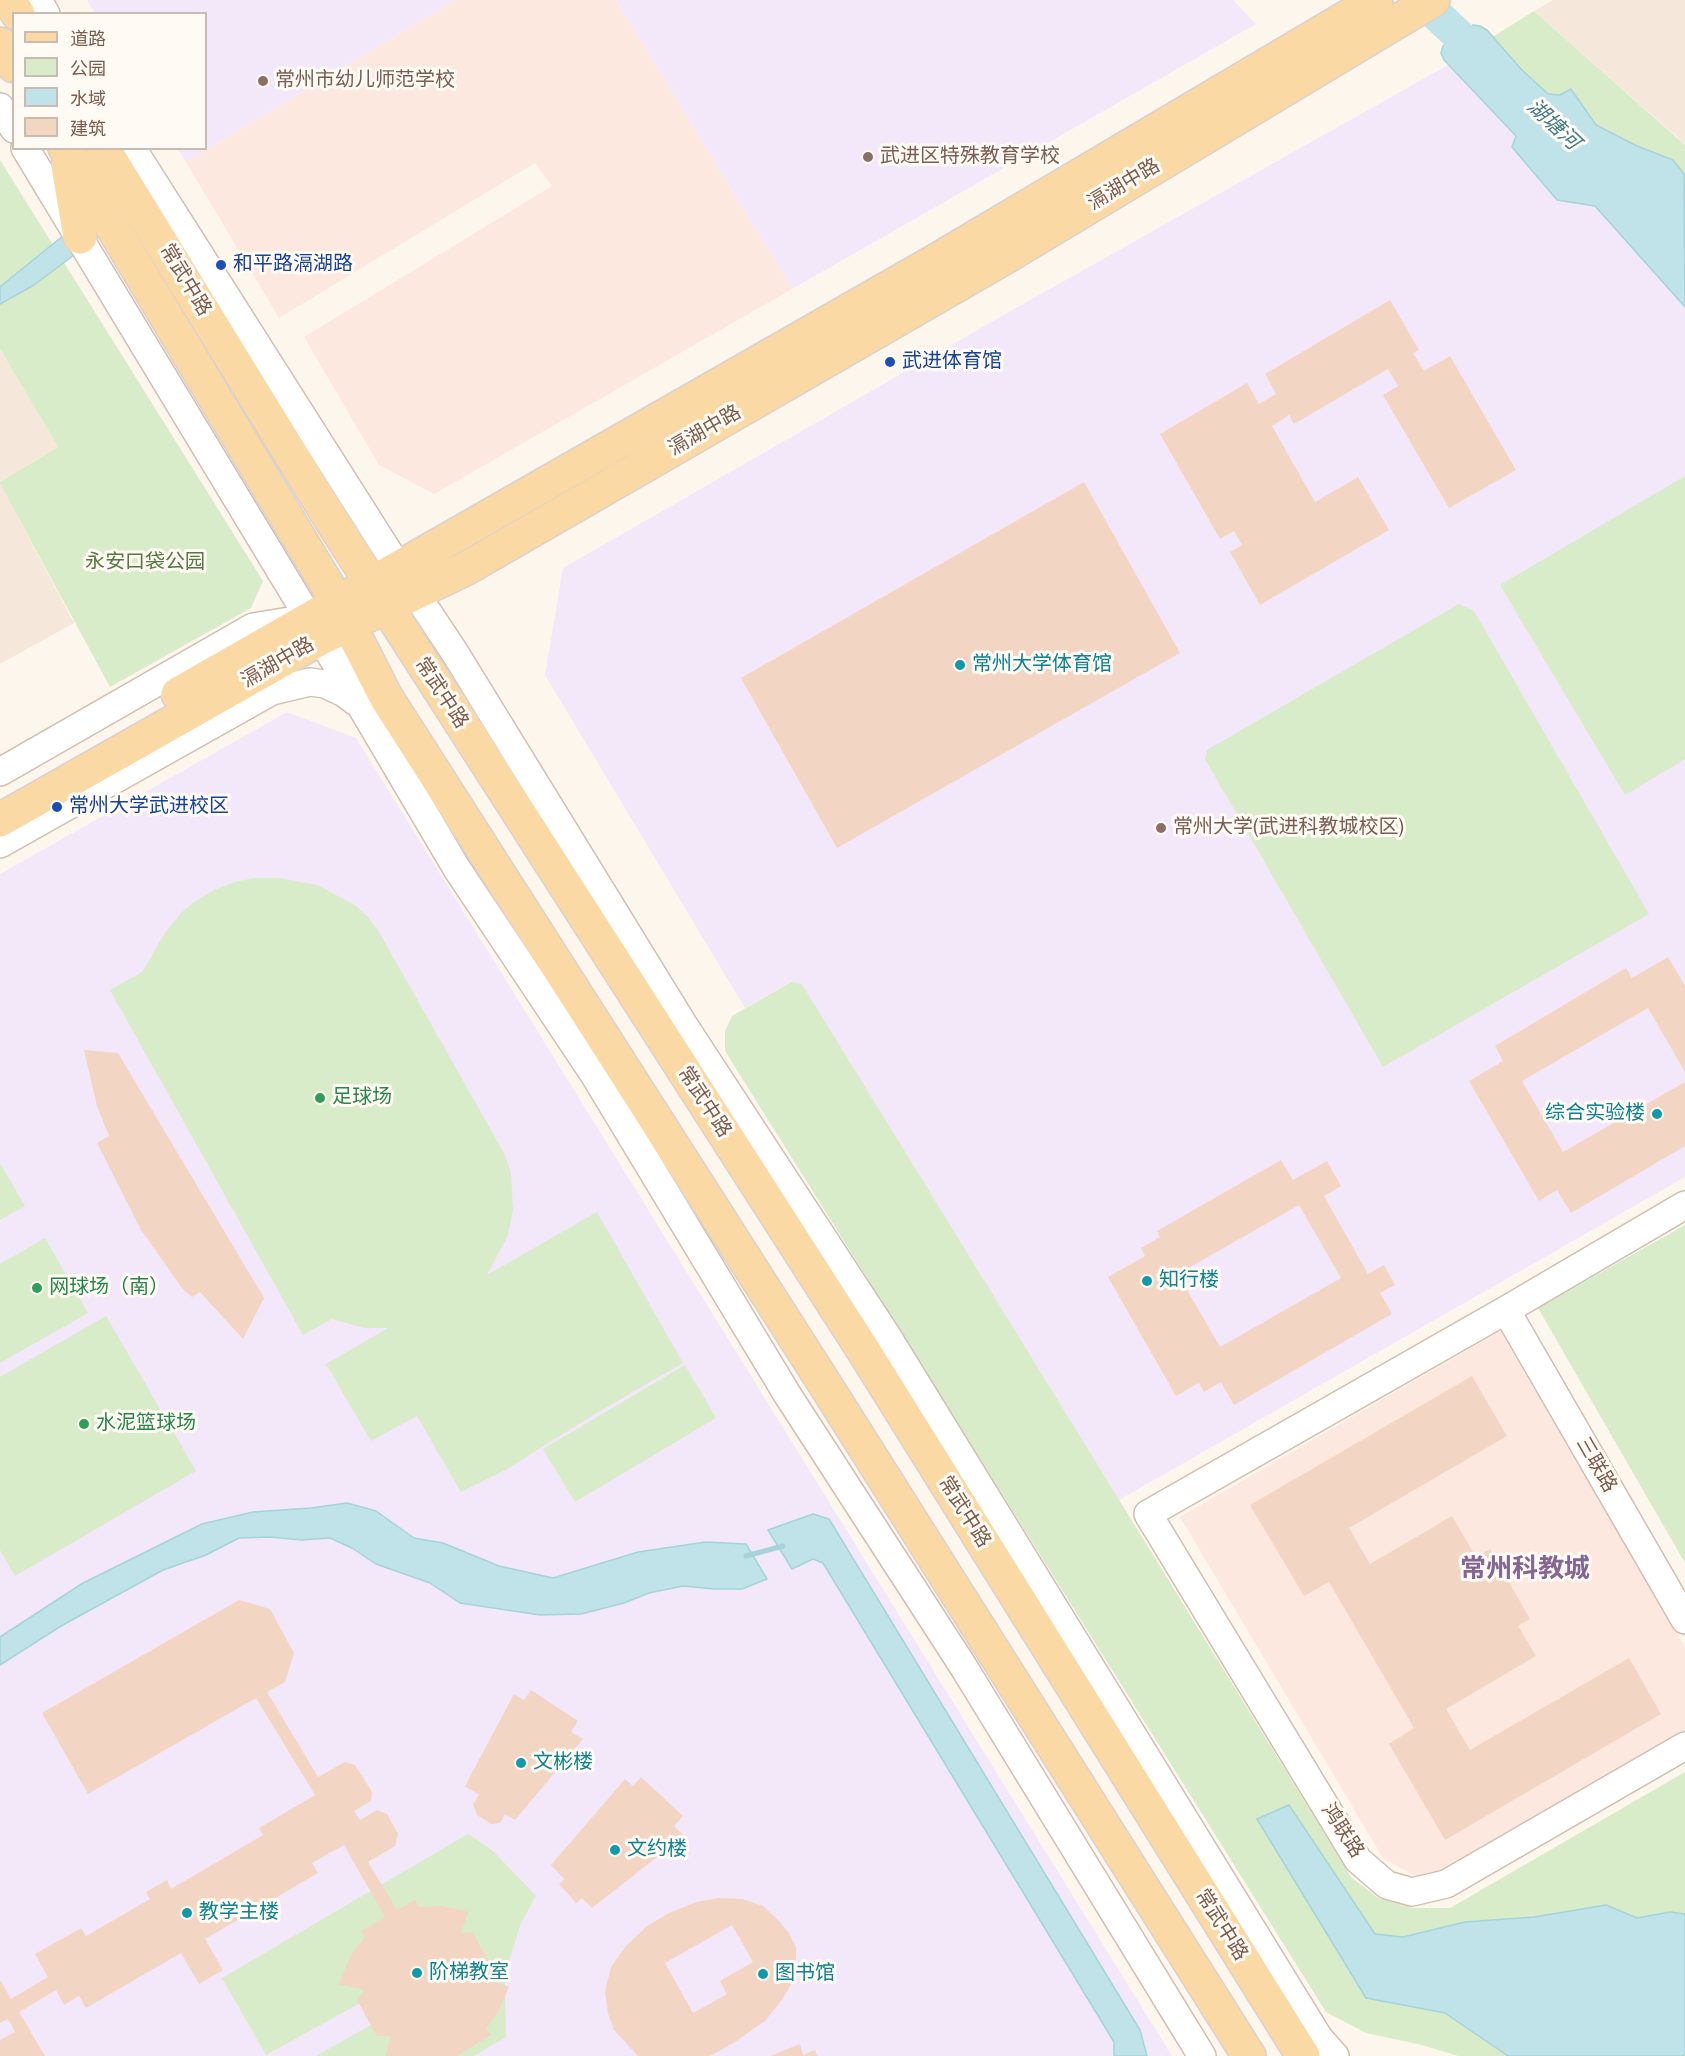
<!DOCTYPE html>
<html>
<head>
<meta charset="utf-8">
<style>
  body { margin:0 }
  #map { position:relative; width:1685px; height:2056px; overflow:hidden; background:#fdf6ec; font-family:"Archivo Narrow","Noto Sans SC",sans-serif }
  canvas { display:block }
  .legend { position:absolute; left:12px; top:12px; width:195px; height:138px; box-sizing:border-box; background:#fffaf3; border:2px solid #cabbb1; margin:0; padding:8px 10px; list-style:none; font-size:18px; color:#7a5c4d }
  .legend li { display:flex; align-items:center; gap:12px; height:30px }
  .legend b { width:30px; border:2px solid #cabbb1 }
</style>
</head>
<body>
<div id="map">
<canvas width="1685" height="2056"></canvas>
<ul class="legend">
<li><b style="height:8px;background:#fbd9a5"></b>道路</li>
<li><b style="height:16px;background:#d8ecc9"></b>公园</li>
<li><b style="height:16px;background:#bfe3e8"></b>水域</li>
<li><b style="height:16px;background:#f3d5c3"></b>建筑</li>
</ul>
</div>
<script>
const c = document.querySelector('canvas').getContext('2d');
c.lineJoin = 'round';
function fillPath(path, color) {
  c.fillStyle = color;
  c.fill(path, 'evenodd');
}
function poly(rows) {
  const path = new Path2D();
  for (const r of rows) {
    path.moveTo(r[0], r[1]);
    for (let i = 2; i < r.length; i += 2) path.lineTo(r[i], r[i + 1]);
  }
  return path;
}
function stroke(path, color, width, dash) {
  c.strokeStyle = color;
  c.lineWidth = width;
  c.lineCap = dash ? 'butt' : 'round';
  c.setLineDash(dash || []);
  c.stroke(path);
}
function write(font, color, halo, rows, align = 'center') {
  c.font = font + ' "Archivo Narrow","Noto Sans SC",sans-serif';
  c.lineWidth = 6;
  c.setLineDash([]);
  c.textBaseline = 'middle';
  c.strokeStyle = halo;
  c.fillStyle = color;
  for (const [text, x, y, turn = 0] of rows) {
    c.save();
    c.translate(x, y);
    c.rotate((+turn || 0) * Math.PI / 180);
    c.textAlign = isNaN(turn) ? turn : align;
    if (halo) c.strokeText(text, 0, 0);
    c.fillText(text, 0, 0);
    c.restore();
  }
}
const residential = poly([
  [1553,0,1685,0,1685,144,1534,11],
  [0,349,58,447,0,482],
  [0,484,74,623,0,664]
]);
const commercial = poly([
  [455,0,616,0,792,289,434,494,379,465,304,337,552,186,535,163,279,318,186,162],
  [1500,1331,1685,1647,1685,1743,1435,1879,1415,1876,1383,1858,1180,1517]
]);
const education = poly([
  [87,0,455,0,186,162,178,149,206,148,206,14,95,13],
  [616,0,1233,0,1256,24,792,289],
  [1448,65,1685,294,1685,1177,1119,1500,802,984,790,982,745,1008,545,675,563,568,1016,308],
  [287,712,356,738,1172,2056,0,2056,0,874]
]);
const green = poly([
  [1534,11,1685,145,1685,294,1448,65],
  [0,160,263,581,251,608,110,687,0,484,0,482,58,447,0,349],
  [1685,476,1685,759,1625,795,1500,585],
  [1459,604,1474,611,1649,914,1383,1067,1205,759,1207,750],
  [254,878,279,878,317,885,355,905,368,917,379,932,505,1155,511,1173,513,1211,508,1235,487,1275,597,1212,683,1363,595,1414,507,1469,461,1492,417,1416,371,1441,326,1364,388,1328,364,1328,332,1319,303,1335,110,990,142,972,165,933,181,913,194,902,214,890,234,882],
  [791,982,802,984,1351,1877,1378,1898,1412,1908,1450,1908,1685,1772,1685,2056,1458,2056,1422,2045,1366,2033,1326,2012,725,1051,725,1031,732,1016],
  [0,1163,25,1206,0,1220],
  [1685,1225,1685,1563,1538,1308],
  [45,1238,88,1313,0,1363,0,1264],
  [106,1316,196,1471,15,1576,0,1550,0,1377],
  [685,1365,716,1418,575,1502,543,1449],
  [468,1834,491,1849,536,1896,521,1923,510,1958,505,1981,506,2037,474,2056,316,2056,376,2022,364,2001,266,2055,222,1978]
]);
const water = poly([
  [1473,25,1480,26,1487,30,1521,69,1548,94,1560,95,1571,89,1596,125,1637,146,1673,160,1684,174,1685,307,1595,206,1557,200,1512,147,1516,136,1444,60,1441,53,1443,46,1473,25],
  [64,235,74,255,34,285,0,304,0,287,64,235],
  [347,1503,376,1511,414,1538,443,1543,499,1566,553,1578,638,1552,706,1542,746,1544,767,1579,742,1589,714,1589,683,1586,649,1593,624,1603,581,1614,540,1615,460,1603,430,1583,376,1564,352,1548,330,1538,301,1540,270,1537,239,1538,206,1555,163,1570,61,1626,0,1665,0,1637,83,1583,202,1524,253,1512,311,1508,347,1503],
  [813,1514,829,1519,1140,2030,1147,2056,1114,2056,1114,2042,823,1563,813,1559,792,1569,768,1530,813,1514],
  [1289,1805,1375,1934,1403,1937,1465,1922,1534,1917,1606,1905,1637,1918,1670,1912,1685,1914,1685,2054,1682,2056,1508,2056,1445,2013,1366,1998,1257,1819,1289,1805]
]);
const stream = poly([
  [746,1556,783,1546]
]);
const river = poly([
  [1421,0,1492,67]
]);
const building = poly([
  [1390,300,1419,350,1413,353,1424,371,1450,356,1516,470,1449,508,1383,395,1398,386,1388,369,1294,424,1289,415,1272,426,1315,502,1358,477,1389,530,1260,605,1230,552,1242,545,1234,531,1220,539,1160,434,1247,383,1259,404,1276,394,1265,374],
  [1084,482,1180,653,837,848,741,678],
  [1668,957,1685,986,1685,1072,1648,1008,1522,1081,1563,1152,1685,1082,1685,1146,1571,1213,1557,1190,1539,1201,1469,1081,1503,1061,1495,1046,1626,968,1632,978],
  [84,1050,118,1053,264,1298,243,1339,200,1292,192,1297,182,1288,141,1230,97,1143,109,1136,97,1106],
  [1281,1160,1293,1180,1327,1161,1341,1186,1324,1196,1368,1274,1384,1265,1395,1285,1380,1293,1392,1314,1234,1405,1221,1382,1204,1392,1199,1383,1176,1396,1108,1277,1145,1256,1141,1248,1160,1237,1157,1231],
  [1299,1205,1341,1278,1220,1347,1178,1274],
  [1472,1376,1507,1436,1349,1528,1370,1564,1452,1516,1476,1557,1490,1549,1530,1619,1518,1626,1536,1656,1446,1709,1470,1750,1629,1658,1661,1714,1445,1840,1389,1744,1414,1728,1329,1582,1304,1596,1250,1505],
  [239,1600,270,1609,294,1653,285,1682,267,1692,318,1777,345,1762,355,1765,372,1792,371,1801,354,1811,360,1820,377,1810,387,1814,398,1834,395,1846,368,1862,397,1910,415,1900,419,1907,443,1906,468,1912,461,1933,472,1932,492,1967,487,1979,509,1987,498,2012,486,2029,491,2035,457,2056,386,2056,390,2036,377,2036,357,2000,364,1990,339,1984,351,1955,365,1937,361,1931,385,1917,344,1845,312,1863,318,1873,205,1939,223,1970,199,1984,181,1953,86,2008,79,1996,64,2005,56,1990,19,2012,45,2056,0,2056,0,2040,15,2032,8,2019,0,2023,0,1980,11,1999,48,1977,35,1954,81,1928,86,1936,150,1899,146,1892,167,1880,171,1889,263,1835,259,1828,315,1795,256,1698,88,1794,42,1713],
  [531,1690,578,1721,571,1732,583,1739,515,1820,505,1814,500,1823,491,1824,477,1815,473,1804,479,1795,465,1786,514,1694,524,1700],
  [641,1777,683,1816,674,1826,684,1836,592,1908,582,1898,576,1903,559,1884,564,1879,551,1865,625,1779,633,1786],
  [719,1898,743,1899,763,1906,779,1921,789,1933,796,1947,796,1967,792,1983,781,2001,765,2021,735,2042,710,2056,638,2056,614,2030,608,2014,605,1991,611,1967,626,1946,647,1926,669,1913,696,1902],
  [732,1925,753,1962,720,1981,727,1994,693,2013,665,1963],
  [800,2044,803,2055,815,2050,817,2056,770,2056]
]);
const minor = poly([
  [38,0,46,14],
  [0,107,14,129],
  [25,148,309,618,457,869,595,1076,787,1394,963,1666,1202,2056],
  [132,148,398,567,455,653,685,1027,889,1339,1319,2038,1335,2056],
  [0,772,253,627,302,619],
  [0,844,272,691,310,682,325,684,344,693,356,702],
  [1685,1205,1506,1310,1148,1514,1358,1860,1387,1885,1412,1892,1446,1884,1685,1746],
  [1506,1310,1685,1620]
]);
const major = poly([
  [9,0,18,14],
  [0,44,14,66],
  [65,148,337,601,386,697,826,1386,1249,2056],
  [103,148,333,523,865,1353,1303,2056],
  [68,166,80,237],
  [178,694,932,263,1376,0],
  [0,820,321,638,467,568,1004,258,1433,0]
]);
const markers = [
  [263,81,6,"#8d6e63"],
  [868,157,6,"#8d6e63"],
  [221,265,6,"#1a4fb4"],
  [890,362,6,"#1a4fb4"],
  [960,665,6,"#0f9aa8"],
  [57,807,6,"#1a4fb4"],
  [1161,828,6,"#8d6e63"],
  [320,1098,6,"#2e9e5b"],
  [1657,1114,6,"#0f9aa8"],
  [1147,1281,6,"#0f9aa8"],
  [37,1288,6,"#2e9e5b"],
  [84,1424,6,"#2e9e5b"],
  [521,1763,6,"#0f9aa8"],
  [615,1850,6,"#0f9aa8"],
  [187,1913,6,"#0f9aa8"],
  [417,1973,6,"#0f9aa8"],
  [763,1974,6,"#0f9aa8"]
];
const educationNames = [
  ["常州市幼儿师范学校",275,81],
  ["武进区特殊教育学校",880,157],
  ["常州大学(武进科教城校区)",1173,828]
];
const streetNames = [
  ["滆湖中路",1124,185,-31],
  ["常武中路",185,280,59],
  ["滆湖中路",705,431,-30],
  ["滆湖中路",278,663,-30],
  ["常武中路",441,693,57],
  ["常武中路",704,1102,57],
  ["三联路",1596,1465,60],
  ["常武中路",964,1512,58],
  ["鸿联路",1342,1831,57],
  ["常武中路",1221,1925,58]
];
const transitNames = [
  ["和平路滆湖路",233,265],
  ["武进体育馆",902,362],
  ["常州大学武进校区",69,807]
];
const parkNames = [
  ["永安口袋公园",145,563]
];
const cultureNames = [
  ["常州大学体育馆",972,665],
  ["综合实验楼",1645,1114,"right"],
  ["知行楼",1159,1281],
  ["文彬楼",533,1763],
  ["文约楼",627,1850],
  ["教学主楼",199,1913],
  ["阶梯教室",429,1973],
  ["图书馆",775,1974]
];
const leisureNames = [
  ["足球场",332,1098],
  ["网球场（南）",49,1288],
  ["水泥篮球场",96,1424]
];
const waterNames = [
  ["湖塘河",1553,125,43]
];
const districtNames = [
  ["常州科教城",1525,1570]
];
fillPath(residential, '#f5e8da');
fillPath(commercial, '#fde8e0');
fillPath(education, '#f3e8fa');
fillPath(green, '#d8ecc9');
fillPath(water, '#bfe3e8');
stroke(water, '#a5d3da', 1.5);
stroke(stream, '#a5d3da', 5);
stroke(river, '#bfe3e8', 33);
fillPath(building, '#f3d5c3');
stroke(minor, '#d1beb0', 30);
stroke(major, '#dad1cd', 36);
stroke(minor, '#fff', 27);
stroke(major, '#fbd9a5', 33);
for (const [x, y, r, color] of markers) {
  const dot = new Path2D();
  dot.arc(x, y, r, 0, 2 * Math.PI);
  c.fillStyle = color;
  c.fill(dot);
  stroke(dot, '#fffaf3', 2);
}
write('20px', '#785e54', '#fffaf3', educationNames, 'left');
write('20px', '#7a5c4d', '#fffaf3', streetNames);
write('20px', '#164399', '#fffaf3', transitNames, 'left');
write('20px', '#537a41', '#fffaf3', parkNames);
write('20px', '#0d838f', '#fffaf3', cultureNames, 'left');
write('20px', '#27864d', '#fffaf3', leisureNames, 'left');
write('italic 21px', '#437c86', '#fffaf3', waterNames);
write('bold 26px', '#846695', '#fffaf3', districtNames);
</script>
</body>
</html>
